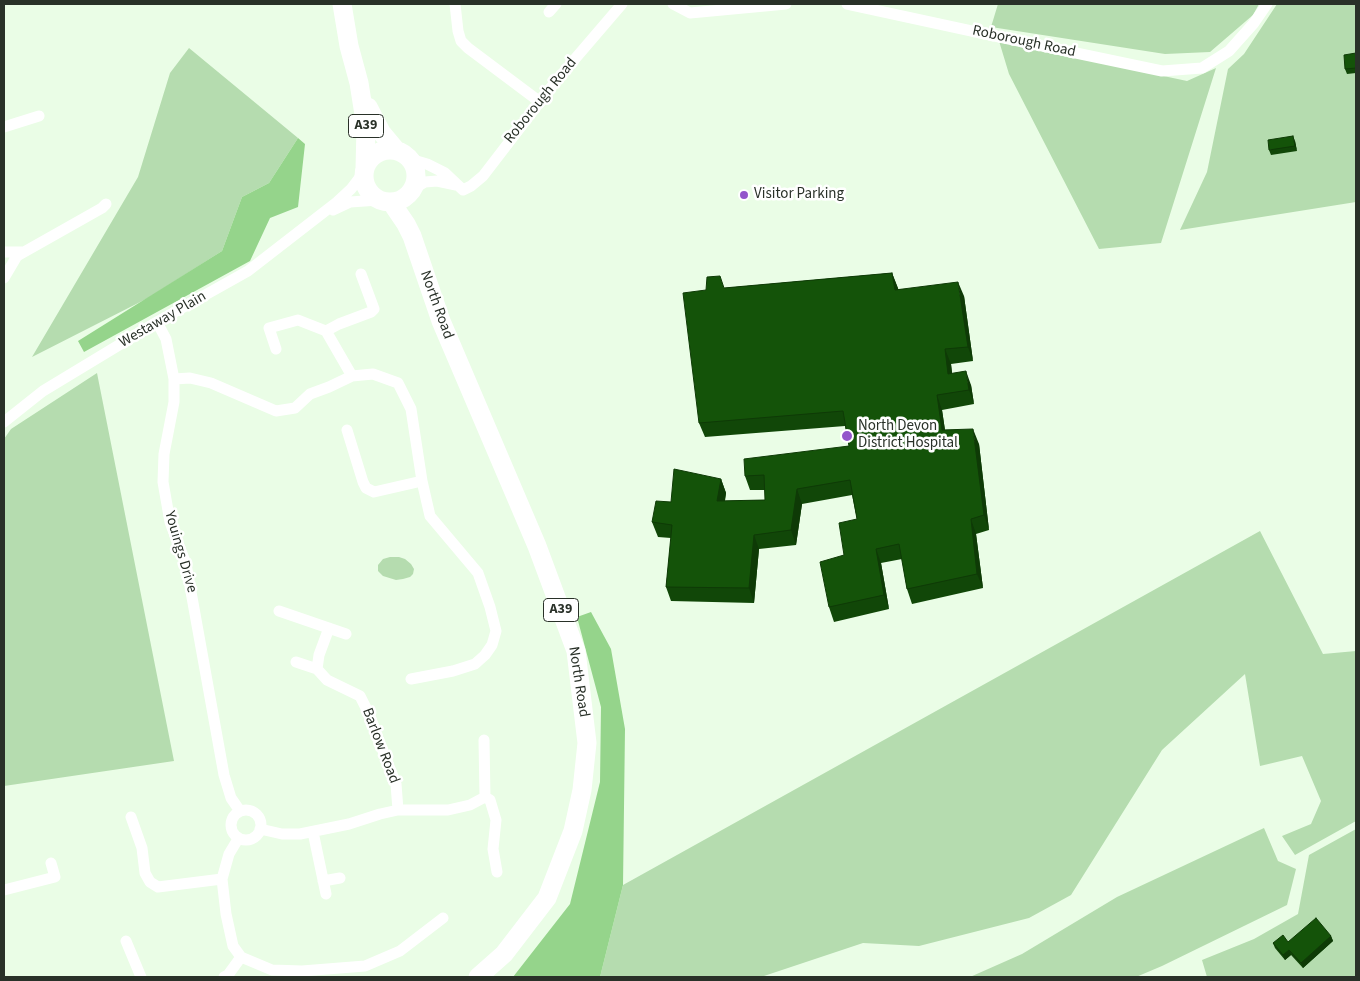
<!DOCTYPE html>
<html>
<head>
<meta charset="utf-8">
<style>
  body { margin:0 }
  #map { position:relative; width:1360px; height:981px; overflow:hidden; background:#eafde6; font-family:"Source Sans 3",sans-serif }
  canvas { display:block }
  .frame { position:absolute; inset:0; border:5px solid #293128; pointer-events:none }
</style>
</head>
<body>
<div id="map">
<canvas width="1360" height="981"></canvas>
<div class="frame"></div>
</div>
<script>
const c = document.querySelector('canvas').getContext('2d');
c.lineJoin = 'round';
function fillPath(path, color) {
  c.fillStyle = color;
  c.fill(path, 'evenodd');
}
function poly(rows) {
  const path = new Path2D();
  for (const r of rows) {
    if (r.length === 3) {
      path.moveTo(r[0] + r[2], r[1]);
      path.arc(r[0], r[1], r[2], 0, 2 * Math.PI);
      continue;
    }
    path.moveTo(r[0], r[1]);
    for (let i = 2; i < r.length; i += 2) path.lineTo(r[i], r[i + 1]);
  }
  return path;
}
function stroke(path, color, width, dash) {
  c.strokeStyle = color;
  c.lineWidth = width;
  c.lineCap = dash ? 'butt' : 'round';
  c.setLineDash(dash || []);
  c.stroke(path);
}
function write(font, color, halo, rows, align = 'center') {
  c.font = font + ' "Source Sans 3",sans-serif';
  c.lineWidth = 5;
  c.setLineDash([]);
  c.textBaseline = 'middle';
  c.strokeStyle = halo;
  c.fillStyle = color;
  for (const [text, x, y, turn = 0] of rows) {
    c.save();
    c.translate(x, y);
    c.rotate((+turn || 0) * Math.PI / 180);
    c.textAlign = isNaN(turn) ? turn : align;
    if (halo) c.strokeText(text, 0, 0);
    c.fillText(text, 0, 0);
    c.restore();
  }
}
const green = poly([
  [998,4,1259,4,1253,15,1210,52,1165,54,991,27],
  [1277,4,1356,4,1356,202,1180,230,1207,172,1228,69,1244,54],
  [999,41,1187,81,1216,68,1161,243,1099,249,1009,74],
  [189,48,298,138,269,183,242,197,222,251,148,298,32,357,138,177,170,73],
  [97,373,174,761,4,786,4,439,11,429],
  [1260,531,1323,654,1356,651,1356,821,1295,855,1282,836,1311,824,1321,801,1302,756,1260,766,1245,674,1162,750,1071,895,1029,918,919,946,863,943,761,977,600,977,623,885],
  [390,557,399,557,405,559,411,564,414,569,413,574,410,577,403,579,396,580,383,576,378,571,378,565,383,559],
  [1264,828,1278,861,1296,869,1287,905,1162,966,1136,977,970,977,1022,954,1117,897],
  [1356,829,1356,977,1207,977,1202,960,1254,939,1298,914,1309,855],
  [1317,923,1303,967,1291,955,1285,959]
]);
const forest = poly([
  [298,138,305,144,298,207,270,218,250,261,84,352,78,341,222,251,242,197,269,183],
  [591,612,611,649,625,729,623,885,600,977,513,977,570,904,600,782,601,707,577,617]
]);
const street = poly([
  [455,4,458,31,461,41,468,48,540,102],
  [673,4,690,13,786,4],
  [847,4,990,35,1162,71,1202,68,1229,51,1254,23,1267,4],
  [549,12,556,4],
  [4,127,39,116],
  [410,159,427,164,445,173,463,190,471,186,483,176,556,81,622,4],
  [413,189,425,182,437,181,456,185],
  [333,210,350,202,379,200],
  [4,252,23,252],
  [4,278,17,256,102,208,106,204],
  [157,322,166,339,174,379,174,402,164,454,163,482,170,522,186,564,224,775,231,798,240,811],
  [326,331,339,324,371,312,374,309,361,274],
  [276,349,269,328,298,320,326,331,352,376],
  [174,379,190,378,211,383,276,411,295,408,310,394,329,387,352,376,373,374,398,383,411,409,422,481,430,516,478,573,490,607,496,631,492,645,485,655,475,664,453,671,411,679],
  [4,422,43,391,157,322,248,271,337,202,351,189,364,172],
  [347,430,363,482,366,488,374,492,422,481],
  [279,611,346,634],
  [296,662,317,669,327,680,360,696,370,716,379,741,396,784,398,810],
  [317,669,319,655,329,628],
  [484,740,485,797,490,800,496,820,493,849,497,872],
  [246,825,15],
  [131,817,142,848,145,873,150,882,158,887,222,879],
  [260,829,282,834,300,834,349,824,380,814,398,810,448,810,470,805,485,797],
  [313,832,326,894],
  [238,839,229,854,222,879,226,914,233,946,241,957,272,970,302,971,365,966,400,951,443,918],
  [323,881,340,878],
  [4,890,55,877,51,863],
  [126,941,141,977],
  [224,977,228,975,241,957]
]);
const primary = poly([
  [342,4,349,46,359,83,366,127,365,169],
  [368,107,381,132,396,150],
  [390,176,26],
  [391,202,406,224,412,236,441,321,537,546,576,651,587,743,582,790,573,831,547,898,504,954,478,977]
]);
const wall = poly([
  [1356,53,1356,73,1347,74,1345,69],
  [1295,141,1297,151,1271,155,1269,150],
  [892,273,898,289,964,296,973,361,951,364,952,374,971,385,974,404,942,410,945,430,979,444,989,530,976,534,983,588,912,604,907,589,902,559,881,563,889,609,834,622,829,607,857,519,852,495,802,504,796,545,759,549,754,603,671,601,666,587,671,538,658,537,652,522,671,502,721,479,726,493,725,501,765,500,765,490,750,490,745,476,849,446,845,426,705,437,699,423,724,288],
  [1331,936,1333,941,1303,968,1291,955,1285,960,1275,948,1273,943,1288,942]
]);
const shadedWall = poly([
  [1293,136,1295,141,1297,151,1295,146],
  [892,273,898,288,900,304,895,290],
  [958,282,964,296,973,361,968,347],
  [945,349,951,364,954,389,948,374],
  [966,371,971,385,974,404,969,390],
  [937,395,942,410,947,444,942,430],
  [973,429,979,444,989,530,984,515],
  [721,479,726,493,722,516,717,501],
  [797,489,802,504,796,545,791,530],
  [971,519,976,534,983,588,977,574],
  [754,535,759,549,754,603,749,588],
  [876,549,881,563,889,609,884,595],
  [1331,936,1333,941,1303,968,1301,963],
  [1289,950,1291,955,1285,960,1283,955]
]);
const building = poly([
  [1356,53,1356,68,1345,69,1344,55,1356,53],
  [1293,136,1295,146,1269,150,1268,140,1293,136],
  [892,273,895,290,958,282,968,347,945,349,948,374,966,371,969,390,937,395,942,430,973,429,984,515,971,519,977,574,907,589,899,544,876,549,884,595,829,607,820,562,844,555,839,523,857,519,850,480,797,489,791,530,754,535,749,588,666,587,672,525,652,522,656,501,671,502,674,469,721,479,717,501,765,500,764,475,745,476,744,459,849,446,843,411,699,423,683,293,706,290,707,277,720,276,724,288,892,273],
  [1316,918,1331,936,1301,963,1289,950,1283,955,1273,943,1283,935,1288,942,1316,918]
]);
const markers = [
  [744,195,5,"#9355cb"],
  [847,436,6,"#9355cb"]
];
const shields = [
  [366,126,35],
  [561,610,35]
];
const shieldNames = [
  ["A39",366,126],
  ["A39",561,610]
];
const streetNames = [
  ["Roborough Road",1024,42,12],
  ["Roborough Road",541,101,-51],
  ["North Road",436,305,70],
  ["Westaway Plain",163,320,-30],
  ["Youings Drive",180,552,74],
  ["North Road",578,682,81],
  ["Barlow Road",380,746,69]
];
const poiNames = [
  ["Visitor Parking",754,195],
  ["North Devon",858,427],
  ["District Hospital",858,444]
];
fillPath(green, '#b5dcaf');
fillPath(forest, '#95d48b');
stroke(street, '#fff', 11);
stroke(primary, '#fff', 19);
fillPath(wall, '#114708');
fillPath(shadedWall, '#0e3a06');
fillPath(building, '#145309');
stroke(building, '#0e3a06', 1);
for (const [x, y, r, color] of markers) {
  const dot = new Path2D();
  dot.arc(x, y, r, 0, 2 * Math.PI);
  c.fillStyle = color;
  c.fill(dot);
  stroke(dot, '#fff', 2);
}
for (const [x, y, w] of shields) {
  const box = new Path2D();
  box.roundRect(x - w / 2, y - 11.5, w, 23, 4);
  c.fillStyle = '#fff';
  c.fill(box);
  stroke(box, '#293128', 1);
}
write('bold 14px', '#293128', null, shieldNames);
write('15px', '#293128', '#fff', streetNames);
write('15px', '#293128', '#fff', poiNames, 'left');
</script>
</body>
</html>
